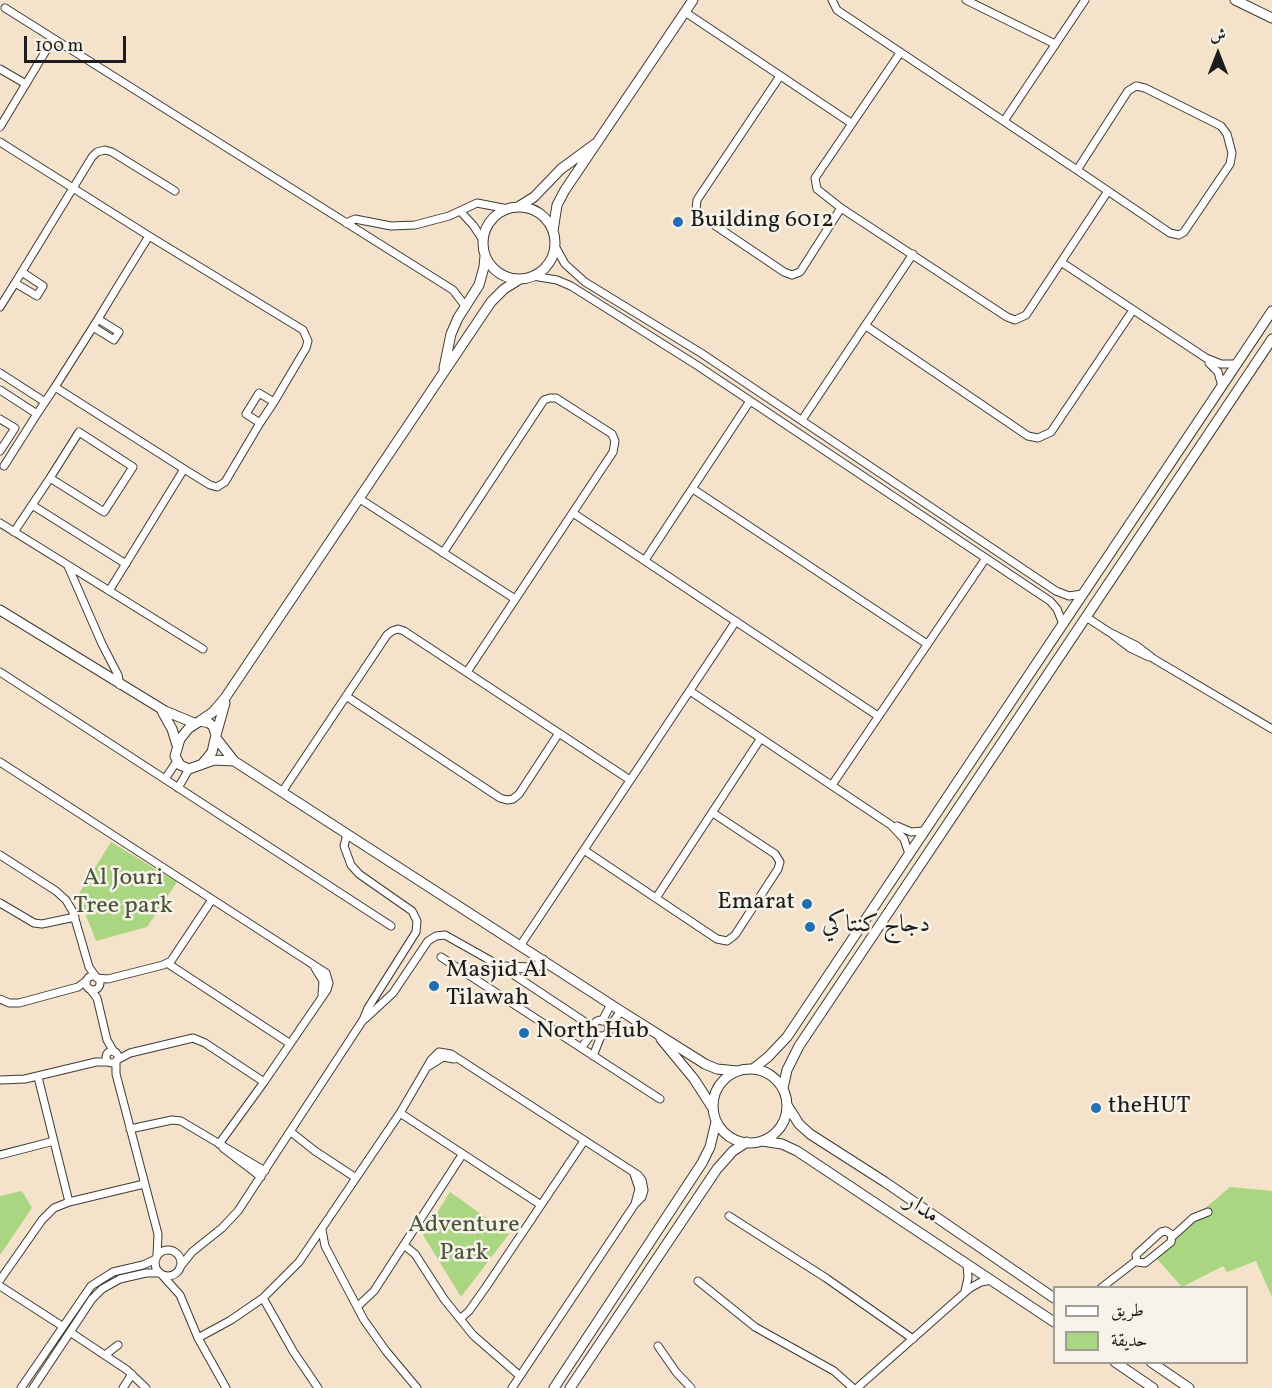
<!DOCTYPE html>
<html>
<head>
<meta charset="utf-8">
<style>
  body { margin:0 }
  #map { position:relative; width:1272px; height:1388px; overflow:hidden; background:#f5e2cb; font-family:Vollkorn,Amiri,serif }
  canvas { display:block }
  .legend { position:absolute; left:1053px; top:1286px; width:195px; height:78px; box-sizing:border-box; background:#f7f3e8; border:2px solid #9f9d96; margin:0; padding:8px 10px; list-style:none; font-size:18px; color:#1c1c1c }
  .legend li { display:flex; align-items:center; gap:12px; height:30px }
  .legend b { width:30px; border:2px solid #9f9d96 }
  .north { position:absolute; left:1188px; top:24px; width:60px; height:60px; -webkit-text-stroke:4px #f7f3e8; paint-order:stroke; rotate:0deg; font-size:16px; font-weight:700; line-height:24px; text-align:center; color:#1c1c1c }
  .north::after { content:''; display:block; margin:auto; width:21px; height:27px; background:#1c1c1c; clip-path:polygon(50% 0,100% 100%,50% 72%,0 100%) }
  .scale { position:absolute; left:24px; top:36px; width:102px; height:27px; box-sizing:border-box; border:3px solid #1c1c1c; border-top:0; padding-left:8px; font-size:18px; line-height:21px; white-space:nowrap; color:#1c1c1c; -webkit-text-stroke:4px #f7f3e8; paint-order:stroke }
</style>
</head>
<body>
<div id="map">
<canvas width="1272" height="1388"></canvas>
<ul class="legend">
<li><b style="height:8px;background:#fff"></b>طريق</li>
<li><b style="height:16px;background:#aad581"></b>حديقة</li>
</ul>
<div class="north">ش</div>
<div class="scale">100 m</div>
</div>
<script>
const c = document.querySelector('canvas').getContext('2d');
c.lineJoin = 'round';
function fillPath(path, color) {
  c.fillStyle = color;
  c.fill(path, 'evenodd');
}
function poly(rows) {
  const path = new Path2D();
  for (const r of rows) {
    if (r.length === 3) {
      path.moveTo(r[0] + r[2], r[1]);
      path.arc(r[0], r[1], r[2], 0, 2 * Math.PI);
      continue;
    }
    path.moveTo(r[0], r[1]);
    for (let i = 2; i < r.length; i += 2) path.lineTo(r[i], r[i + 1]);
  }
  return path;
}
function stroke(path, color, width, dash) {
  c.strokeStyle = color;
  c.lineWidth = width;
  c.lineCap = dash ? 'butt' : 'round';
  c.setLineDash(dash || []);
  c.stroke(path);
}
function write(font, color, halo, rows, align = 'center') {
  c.font = font + ' Vollkorn,Amiri,serif';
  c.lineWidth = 5;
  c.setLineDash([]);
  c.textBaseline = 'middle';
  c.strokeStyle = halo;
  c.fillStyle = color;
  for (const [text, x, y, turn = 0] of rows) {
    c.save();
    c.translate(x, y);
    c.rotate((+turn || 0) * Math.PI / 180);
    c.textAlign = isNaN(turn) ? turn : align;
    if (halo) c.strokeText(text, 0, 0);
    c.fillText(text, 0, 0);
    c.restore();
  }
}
const green = poly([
  [111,842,177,882,147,927,96,941,78,895],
  [1230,1187,1272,1191,1272,1297,1256,1261,1227,1272,1223,1266,1182,1287,1152,1253],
  [22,1191,32,1208,0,1255,0,1196],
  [450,1192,509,1234,461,1297,423,1235]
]);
const street = poly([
  [832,0,837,10,1077,170],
  [966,0,1055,44],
  [5,8,453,290,466,307],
  [685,12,851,123],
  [900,53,815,178,817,189,841,208,1007,317,1015,320,1026,315,1108,191],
  [0,69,26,84],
  [780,76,697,200,696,211,701,216,784,272,792,275,800,272,802,269,841,208],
  [1136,86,1145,88,1221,126,1227,134,1232,153,1230,164,1184,232,1179,235,1170,233,1077,170,1128,91,1136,86],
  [1004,121,1085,0],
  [0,127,53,39],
  [0,142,149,236,303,330,308,341,306,348,274,402,260,423,246,414,259,393,274,402],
  [461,212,473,225,483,240],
  [346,223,355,219,391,226,415,225,449,216,477,203,508,209],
  [555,246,565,264,585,282,701,353,1056,591,1069,596,1082,594],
  [1061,262,1206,358,1221,364,1236,364],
  [22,272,43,286,37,296,15,283,92,157,97,152,105,150,112,152,175,191],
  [533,276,557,280,571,286,698,366,1050,601,1057,609,1063,624],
  [0,307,15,283],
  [98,319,119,332,114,340,93,327,98,319,118,286,149,236],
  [866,326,1028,436,1038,438,1051,432,1133,310],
  [1209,363,1218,372,1222,386],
  [0,373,45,402,55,387,184,469,210,485,217,487,225,482,260,423],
  [55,387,93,327],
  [0,390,37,414,45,402],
  [0,419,15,428,0,451],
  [802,420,913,254],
  [79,432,133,467,104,512,50,478,79,432],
  [4,466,37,414],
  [693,489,927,644],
  [360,499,515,599],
  [32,505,126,564],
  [573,513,878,716],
  [0,523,203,649],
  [14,532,50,478],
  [443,553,544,400,550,398,556,398,612,434,615,441,613,452,467,672],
  [645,560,750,401],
  [68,566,102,644,118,675,120,685],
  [109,591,184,469],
  [1086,617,1109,632,1137,646,1154,659,1272,729],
  [1113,635,1130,648,1149,657],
  [0,672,391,926],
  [690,691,891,825,904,839,909,854],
  [346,696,500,798,507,800,513,799,519,794,559,733],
  [0,762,326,973,329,983,327,990,264,1082,219,1144],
  [165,779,177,761],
  [832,785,986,558],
  [178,788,189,769],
  [282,792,387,635,392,631,398,629,404,631,630,780],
  [897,826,911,832,924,831],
  [584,850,717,939,727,941,735,935,778,869,780,862,775,854,713,813],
  [0,855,56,891,66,900,73,912,89,967,96,977],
  [656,898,761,738],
  [0,903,34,923,42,924,75,917],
  [520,946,736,621],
  [441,957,660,1099],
  [167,963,289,1043],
  [315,968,323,981,322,994],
  [93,983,7],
  [97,978,108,979,163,965,171,961,211,901],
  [90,989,97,998,107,1040,114,1052],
  [0,999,9,1003,19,1003,78,987,86,981],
  [365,1019,393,993,428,941,436,936,445,935,502,967,594,1028],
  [601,1028,8],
  [602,1021,611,1004],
  [609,1027,621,1011],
  [581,1048,594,1031],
  [112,1057,6],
  [593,1056,601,1036],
  [117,1060,130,1053,193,1038,205,1043,264,1082],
  [116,1062,116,1074,158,1234,157,1256],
  [429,1066,443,1057,454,1059],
  [38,1077,69,1202],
  [0,1080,25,1079,96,1062,108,1062],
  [400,1113,541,1205],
  [130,1129,172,1120,181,1121,265,1171],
  [291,1132,315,1151,356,1178],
  [223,1148,261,1177],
  [0,1155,54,1141],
  [729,1216,826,1278,913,1339],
  [322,1230,325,1246,364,1320,386,1351,417,1388],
  [1166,1231,1172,1235,1171,1242,1145,1263,1137,1262,1136,1255,1161,1232,1166,1231],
  [1172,1237,1193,1218,1208,1212],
  [405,1246,415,1254,444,1299,473,1335,520,1376],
  [168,1263,13],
  [180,1267,192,1252,222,1228,238,1211,363,1020,368,1008,416,932,417,921,412,911,359,874,351,865,344,846,347,834],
  [162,1275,180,1295,198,1338,226,1388],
  [0,1280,42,1220,54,1208,69,1202,144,1184],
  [698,1281,755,1327,834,1371,853,1388],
  [0,1286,62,1326],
  [1101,1288,1136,1261],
  [965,1291,968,1278,967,1264],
  [263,1298,293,1351,318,1388],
  [357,1307,374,1291,462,1155],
  [460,1319,469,1311,486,1287,584,1141],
  [70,1332,127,1370,146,1388],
  [198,1338,231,1320,263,1298,299,1262,400,1113,431,1060,439,1052,451,1054,638,1175,642,1180,644,1190,642,1197,635,1204],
  [658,1346,676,1372,691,1388],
  [105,1355,118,1345],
  [21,1388,91,1286,113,1272,143,1265,156,1259],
  [33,1388,92,1299,102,1289,120,1279,146,1273,160,1273],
  [123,1388,132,1374],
  [512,1388,635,1204,639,1189,634,1174],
  [857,1388,970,1288,981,1282,992,1280]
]);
const secondary = poly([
  [1235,0,1272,18],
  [519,243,36],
  [518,207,534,197,561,169,595,144],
  [553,231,557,205,565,190,693,0],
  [444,368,451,334,458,318,479,285,484,267,485,256],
  [0,610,165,711,194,723],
  [162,711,172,729,177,745],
  [200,721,213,712,225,698,491,302,504,289,520,279],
  [216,735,225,703],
  [216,738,234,761,621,1011,705,1064,717,1069,737,1071],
  [203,763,212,752,216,735,213,726,209,723,200,721,189,728,180,739,175,756,180,765,189,769,214,760,234,761],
  [502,967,533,968,539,965,543,960],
  [661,1039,694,1079,712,1107],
  [750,1106,37],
  [753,1069,768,1057,787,1037,1272,311],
  [783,1088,787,1070,799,1046,1272,339],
  [787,1105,799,1124,810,1134,885,1182,1054,1298],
  [762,1141,782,1144,797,1151,1054,1322],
  [1115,1362,1153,1388],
  [1151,1362,1189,1388],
  [554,1388,702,1163,710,1147,716,1122],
  [570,1388,717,1169,733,1151,747,1142]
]);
const markers = [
  [678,222,6,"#1f6fb2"],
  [807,904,6,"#1f6fb2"],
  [810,927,6,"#1f6fb2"],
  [434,986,6,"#1f6fb2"],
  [524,1033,6,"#1f6fb2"],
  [1096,1108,6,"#1f6fb2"]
];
const poiNames = [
  ["Building 6012",690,222],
  ["Emarat",795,904,"right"],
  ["دجاج كنتاكي",822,927],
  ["Masjid Al",446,972],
  ["Tilawah",446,1000],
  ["North Hub",536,1033],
  ["theHUT",1108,1108]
];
const parkNames = [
  ["Al Jouri",123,880],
  ["Tree park",123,908],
  ["Adventure",464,1227],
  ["Park",464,1255]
];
const streetNames = [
  ["مدار",921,1210,34]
];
fillPath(green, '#aad581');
stroke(street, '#3d3a36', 9);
stroke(secondary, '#3d3a36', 11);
stroke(street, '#fff', 7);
stroke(secondary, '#fff', 9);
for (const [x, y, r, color] of markers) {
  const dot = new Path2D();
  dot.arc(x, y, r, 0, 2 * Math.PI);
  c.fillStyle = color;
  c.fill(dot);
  stroke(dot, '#f7f3e8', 2);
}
write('24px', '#1c1c1c', '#f7f3e8', poiNames, 'left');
write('24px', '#47543a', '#f7f3e8', parkNames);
write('24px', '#1c1c1c', '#f7f3e8', streetNames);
</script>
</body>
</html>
